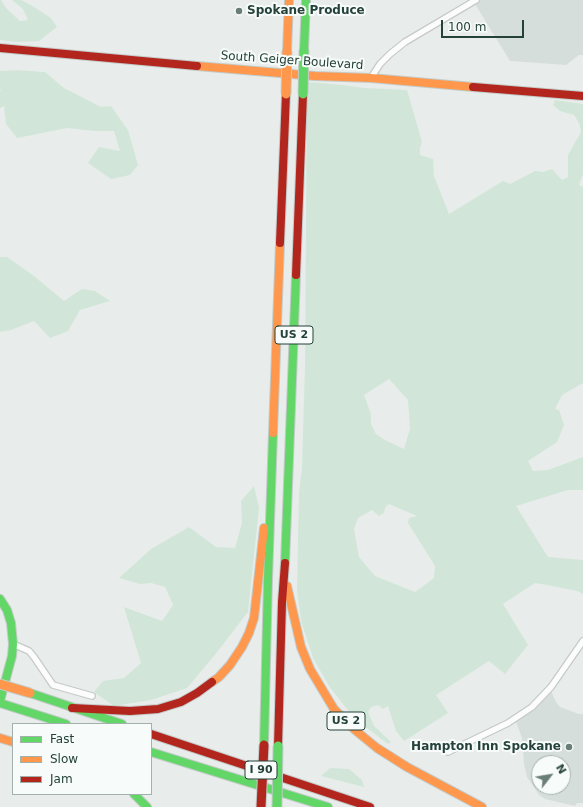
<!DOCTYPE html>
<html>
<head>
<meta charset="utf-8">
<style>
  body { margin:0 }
  #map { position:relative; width:583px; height:807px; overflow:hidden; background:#e8edeb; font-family:"DejaVu Sans",sans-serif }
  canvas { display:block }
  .legend { position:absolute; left:12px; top:723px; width:140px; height:72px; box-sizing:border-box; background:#f7fbf9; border:1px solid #a3b1ad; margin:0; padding:5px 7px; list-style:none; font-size:12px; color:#24423a }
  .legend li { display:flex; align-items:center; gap:8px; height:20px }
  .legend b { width:20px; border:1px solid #a3b1ad }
  .north { position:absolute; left:531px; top:755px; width:40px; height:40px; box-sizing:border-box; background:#f7fbf9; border:1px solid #a3b1ad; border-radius:50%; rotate:59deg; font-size:11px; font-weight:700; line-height:16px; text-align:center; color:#24423a }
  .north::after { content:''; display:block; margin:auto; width:14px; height:18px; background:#697e78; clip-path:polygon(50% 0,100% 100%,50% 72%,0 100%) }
  .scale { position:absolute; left:441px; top:20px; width:83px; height:18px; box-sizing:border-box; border:2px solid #24423a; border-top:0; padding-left:5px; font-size:12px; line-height:14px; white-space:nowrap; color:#24423a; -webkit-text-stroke:3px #f7fbf9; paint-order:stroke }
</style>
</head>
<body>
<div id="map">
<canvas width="583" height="807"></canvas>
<ul class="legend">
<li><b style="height:5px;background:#63d668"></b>Fast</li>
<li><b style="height:5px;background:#ff974d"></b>Slow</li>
<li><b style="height:5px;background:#b3261e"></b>Jam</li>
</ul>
<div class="north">N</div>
<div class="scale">100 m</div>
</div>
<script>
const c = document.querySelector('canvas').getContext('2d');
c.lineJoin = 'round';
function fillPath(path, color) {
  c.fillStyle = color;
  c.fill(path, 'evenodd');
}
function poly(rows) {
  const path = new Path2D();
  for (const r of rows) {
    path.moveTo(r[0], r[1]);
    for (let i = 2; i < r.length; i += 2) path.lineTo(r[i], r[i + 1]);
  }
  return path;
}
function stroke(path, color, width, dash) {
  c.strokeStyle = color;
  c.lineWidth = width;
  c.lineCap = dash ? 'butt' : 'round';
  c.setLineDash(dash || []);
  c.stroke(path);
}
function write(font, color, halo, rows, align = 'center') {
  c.font = font + ' "DejaVu Sans",sans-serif';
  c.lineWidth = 4;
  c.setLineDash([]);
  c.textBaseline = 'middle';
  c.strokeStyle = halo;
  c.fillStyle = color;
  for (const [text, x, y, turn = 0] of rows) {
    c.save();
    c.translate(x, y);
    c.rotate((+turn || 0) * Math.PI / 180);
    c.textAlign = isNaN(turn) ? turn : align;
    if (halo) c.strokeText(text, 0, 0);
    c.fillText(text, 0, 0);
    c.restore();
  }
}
const built = poly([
  [481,0,583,0,583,55,579,55,566,65,510,61,475,4],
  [550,689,556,702,560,707,579,714,583,714,583,803,577,803,575,806,545,799,539,795,527,777,524,764,522,738,516,722,536,706],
  [539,763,563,763,563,787,539,787]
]);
const green = poly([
  [0,0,1,0,6,8,20,21,28,20,23,9,12,0,21,0,34,7,51,18,57,27,39,41,16,42,0,40],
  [17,70,45,72,64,88,101,107,111,106,128,130,138,165,130,175,111,179,88,163,99,147,120,151,114,131,94,131,67,128,17,138,6,124,4,106,0,108,0,91,1,91,0,89,0,71],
  [307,82,343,85,364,88,407,90,422,142,420,148,420,155,433,159,434,176,449,214,503,181,510,184,535,171,543,172,552,169,562,180,568,177,568,155,581,132,579,123,574,115,560,111,553,105,555,100,583,104,583,174,579,185,583,187,583,383,562,395,555,409,559,410,564,425,557,442,528,461,533,471,548,470,583,457,583,490,568,490,516,506,548,557,583,560,583,594,577,591,547,585,535,583,503,604,528,645,505,674,489,661,436,695,448,713,404,741,396,731,388,706,383,709,378,705,371,707,368,712,374,726,391,742,388,744,367,728,346,708,329,686,313,658,301,621,297,590,299,492,302,468,305,366],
  [389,379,408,400,410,429,404,449,385,440,376,434,371,424,371,414,364,395],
  [389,504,417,516,409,518,408,523,435,566,434,578,415,592,375,576,359,557,354,529,358,518,372,510,379,516,384,513,385,508],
  [0,257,7,257,34,276,64,301,82,289,95,291,110,301,80,310,68,331,50,338,34,321,11,330,0,332],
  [254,486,259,508,248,612,214,656,187,688,151,700,114,706,94,692,103,681,124,678,141,663,124,607,162,621,173,605,165,587,151,583,140,584,119,578,151,549,189,527,216,547,235,548,242,523,241,501],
  [330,768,349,769,362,780,364,787,321,776]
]);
const street = poly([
  [371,78,380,64,390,54,405,42,476,0],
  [13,644,29,651,34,657,53,685,92,696],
  [448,752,508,723,532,707,551,687,583,641]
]);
const fast = poly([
  [304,50,306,0],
  [285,563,296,275],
  [0,599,7,610,11,623,13,644,12,656,0,701],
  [30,693,122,724],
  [0,703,66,724],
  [264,745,268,579,273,433],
  [151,752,328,807],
  [134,794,147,807]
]);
const slow = poly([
  [287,51,289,0],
  [197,66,315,76,371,78,473,87],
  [273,433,280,243],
  [287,586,301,647,310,669,334,709,355,730,377,748,407,767,482,807],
  [212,682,219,677,230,665,242,647,249,633,254,618,264,528],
  [0,738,13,742]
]);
const jam = poly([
  [0,48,197,66],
  [473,87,583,96],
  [280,243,286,94],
  [296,275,303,94],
  [72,708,130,711,158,709,181,702,197,693,212,682],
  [151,734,370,807],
  [278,746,282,602,285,563]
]);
const fastBridge = poly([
  [303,94,304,50],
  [277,807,278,746]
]);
const slowBridge = poly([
  [286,94,287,51],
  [0,684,30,693]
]);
const jamBridge = poly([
  [261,807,264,745]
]);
const markers = [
  [239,11,4,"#697e78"],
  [569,747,4,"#697e78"]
];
const shields = [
  [294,335,38],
  [346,721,38],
  [261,770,32]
];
const shieldNames = [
  ["US 2",294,335],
  ["US 2",346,721],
  ["I 90",261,770]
];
const poiNames = [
  ["Spokane Produce",247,11],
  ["Hampton Inn Spokane",561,747,"right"]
];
const streetNames = [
  ["South Geiger Boulevard",292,61,4]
];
fillPath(built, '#d6dedb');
fillPath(green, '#d1e6d8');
stroke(street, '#c5cac8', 8);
stroke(fast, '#c3cbc8', 10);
stroke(slow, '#c3cbc8', 10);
stroke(jam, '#c3cbc8', 10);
stroke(street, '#fcfcfc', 5.5);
stroke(fast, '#63d668', 8);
stroke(slow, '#ff974d', 8);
stroke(jam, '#b3261e', 8);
stroke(fastBridge, '#c3ccc9', 11, []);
stroke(slowBridge, '#c3ccc9', 11, []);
stroke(jamBridge, '#c3ccc9', 11, []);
stroke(fastBridge, '#63d668', 9);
stroke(slowBridge, '#ff974d', 9);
stroke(jamBridge, '#b3261e', 9);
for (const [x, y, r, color] of markers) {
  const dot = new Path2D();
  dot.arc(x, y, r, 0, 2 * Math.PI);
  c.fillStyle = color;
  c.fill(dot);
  stroke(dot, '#f7fbf9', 1.5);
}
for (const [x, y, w] of shields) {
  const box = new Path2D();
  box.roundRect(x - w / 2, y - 9, w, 18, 3);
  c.fillStyle = '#f7fbf9';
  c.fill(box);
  stroke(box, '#24423a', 1);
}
write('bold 11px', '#24423a', null, shieldNames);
write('bold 12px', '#24423a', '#f7fbf9', poiNames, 'left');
write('12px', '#24423a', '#f7fbf9', streetNames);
</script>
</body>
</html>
